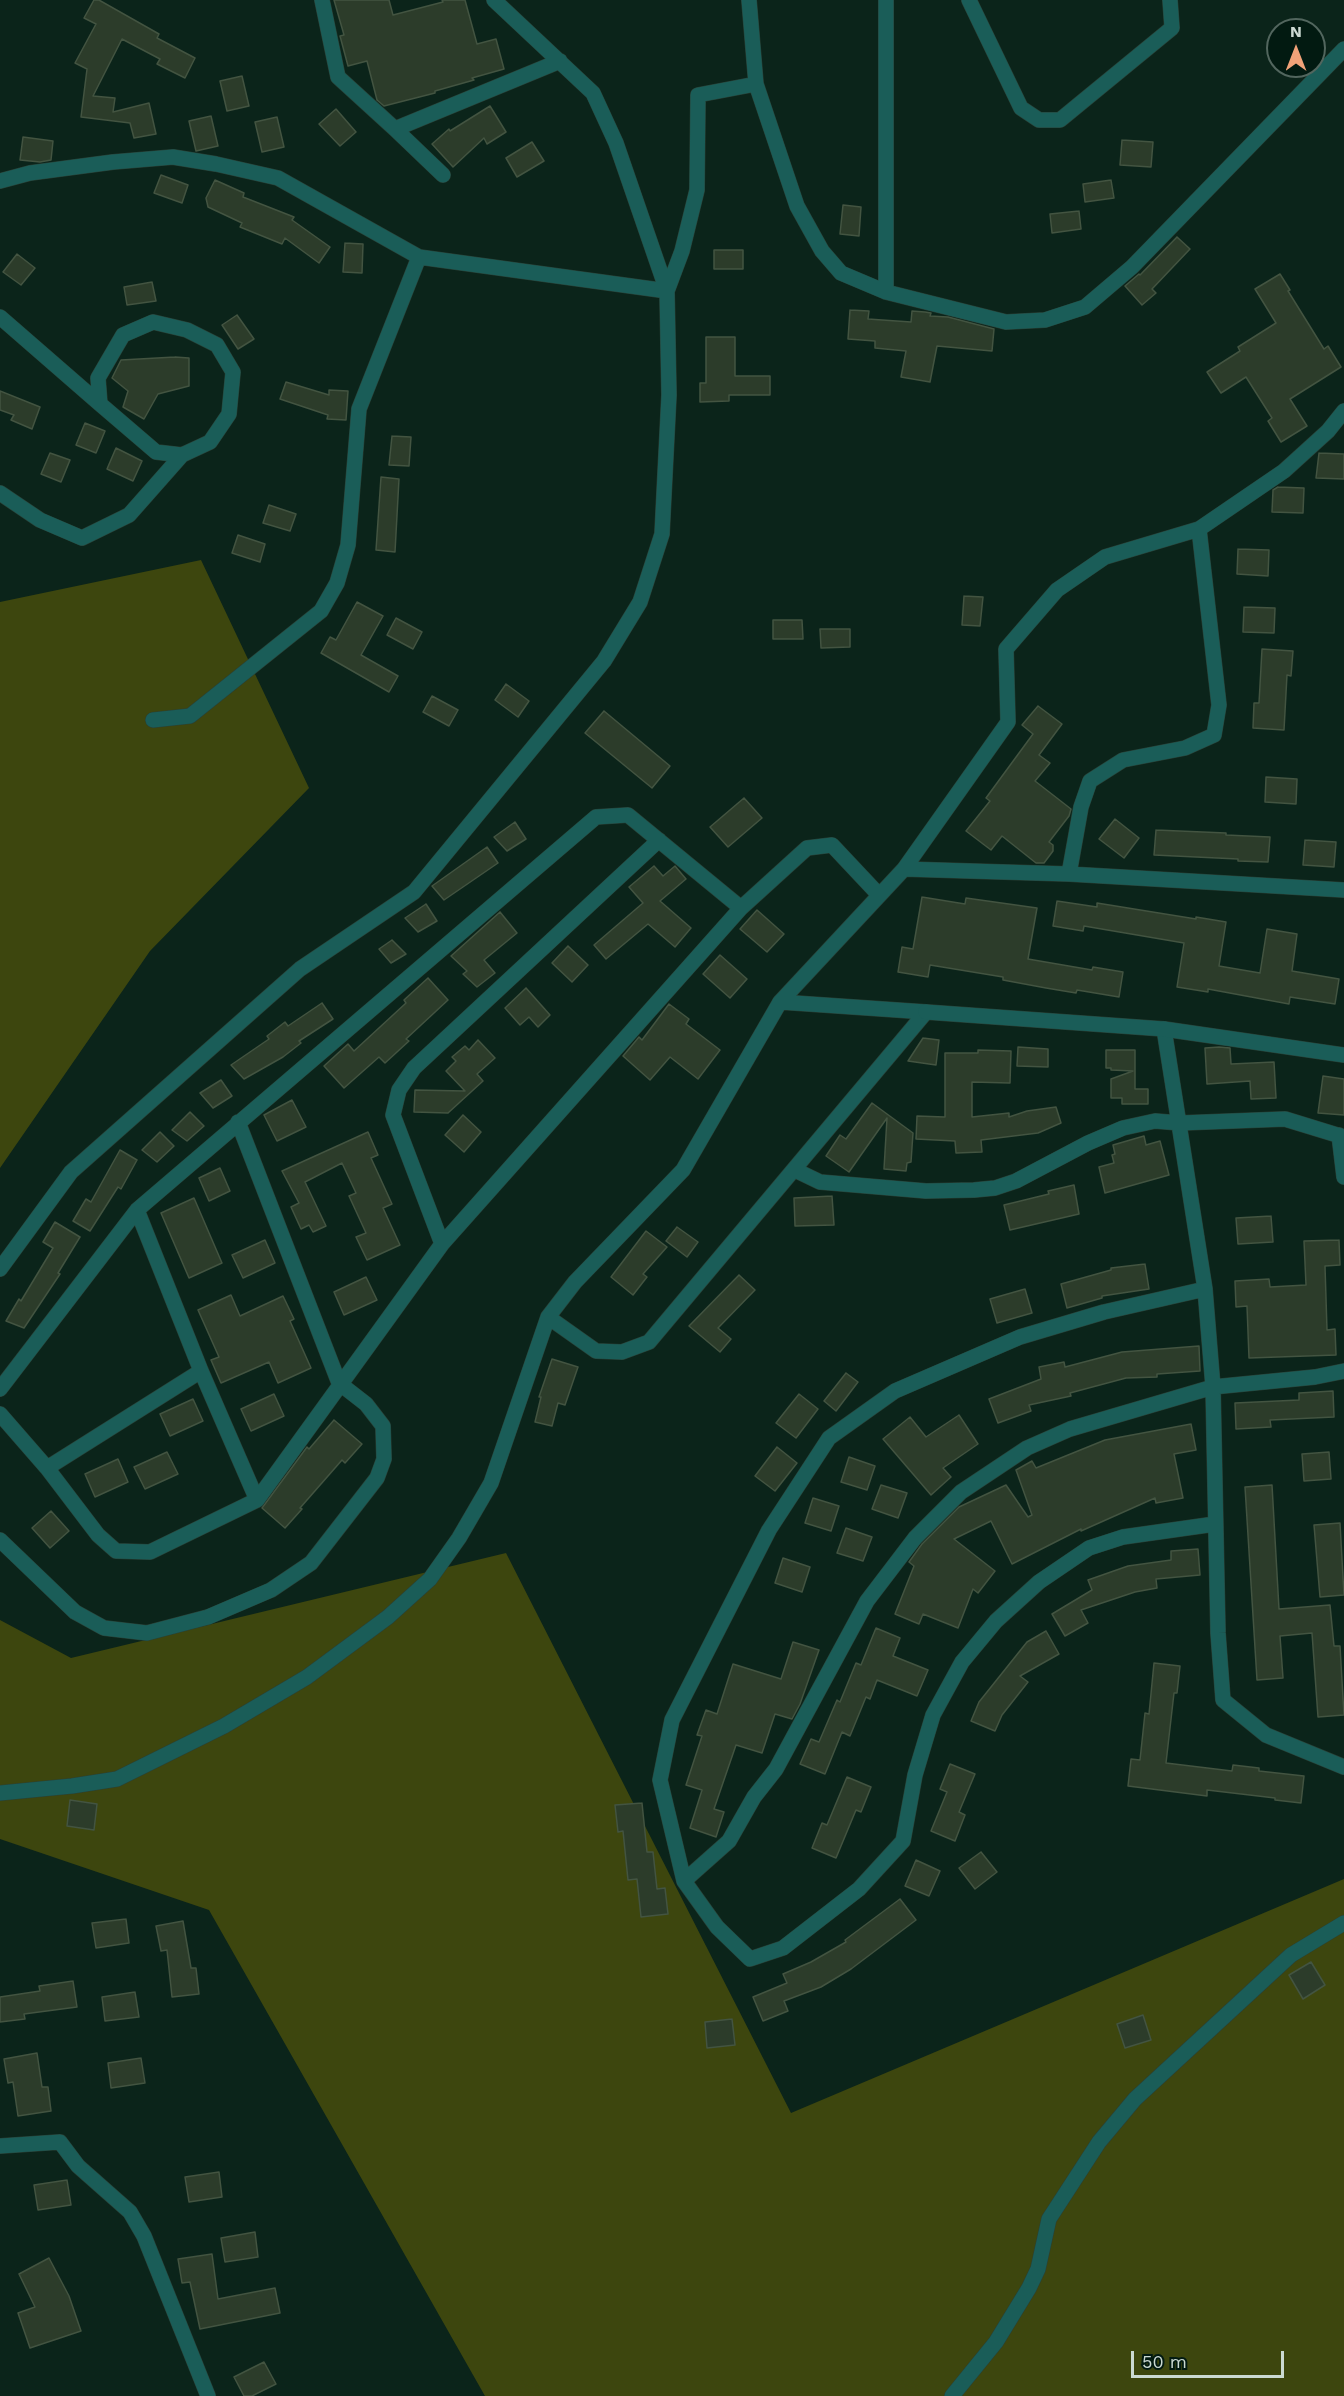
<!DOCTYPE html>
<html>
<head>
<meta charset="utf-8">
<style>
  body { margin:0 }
  #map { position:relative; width:1344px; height:2396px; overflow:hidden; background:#0b241a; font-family:"Work Sans",sans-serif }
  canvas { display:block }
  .north { position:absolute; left:1266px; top:18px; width:60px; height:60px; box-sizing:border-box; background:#021a11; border:2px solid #52665e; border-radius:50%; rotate:0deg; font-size:16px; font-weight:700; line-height:24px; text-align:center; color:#cbd9d2 }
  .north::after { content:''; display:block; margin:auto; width:21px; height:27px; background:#f0a278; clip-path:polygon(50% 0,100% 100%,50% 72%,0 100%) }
  .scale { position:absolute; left:1131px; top:2351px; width:153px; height:27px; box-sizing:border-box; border:3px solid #cbd9d2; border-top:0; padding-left:8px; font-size:18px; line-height:21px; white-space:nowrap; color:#cbd9d2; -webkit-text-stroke:4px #021a11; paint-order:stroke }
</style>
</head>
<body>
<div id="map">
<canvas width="1344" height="2396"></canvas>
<div class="north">N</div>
<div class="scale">50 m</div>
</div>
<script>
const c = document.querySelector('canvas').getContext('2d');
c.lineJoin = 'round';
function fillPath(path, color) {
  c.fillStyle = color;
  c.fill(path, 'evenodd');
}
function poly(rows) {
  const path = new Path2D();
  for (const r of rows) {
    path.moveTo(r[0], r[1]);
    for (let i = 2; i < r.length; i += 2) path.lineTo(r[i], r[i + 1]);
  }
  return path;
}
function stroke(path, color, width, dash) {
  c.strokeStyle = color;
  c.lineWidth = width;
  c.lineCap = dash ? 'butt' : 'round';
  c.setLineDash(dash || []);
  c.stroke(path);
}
const green = poly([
  [201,560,309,788,150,951,0,1168,0,602],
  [506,1553,791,2113,1344,1879,1344,2396,485,2396,209,1910,0,1839,0,1620,71,1658]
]);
const building = poly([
  [94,0,99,0,159,34,157,38,195,58,185,78,157,64,160,59,122,39,93,96,115,98,113,112,149,103,156,134,134,138,130,123,81,117,87,69,75,63,96,24,84,18,94,0],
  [334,0,389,0,393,15,443,2,442,0,465,0,477,44,496,39,504,69,472,78,474,80,435,91,435,93,384,106,377,100,367,61,348,66,340,36,344,35,334,0],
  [242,76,249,106,227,111,220,81,242,76],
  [490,106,506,132,487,144,484,138,453,167,432,144,449,129,450,131,490,106],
  [336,109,356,132,340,146,319,124,336,109],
  [211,116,218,146,196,151,189,121,211,116],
  [277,117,284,147,262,152,255,122,277,117],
  [23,137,53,141,51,160,40,162,20,160,23,137],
  [1122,140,1153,142,1151,167,1120,165,1122,140],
  [532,142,544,161,517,177,506,158,532,142],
  [161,175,188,185,182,203,154,193,161,175],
  [215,180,244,193,243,197,294,217,292,220,330,247,319,263,285,238,282,244,240,227,242,223,208,207,206,198,215,180],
  [1111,180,1114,198,1085,202,1083,184,1111,180],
  [843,205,861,207,859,236,840,234,843,205],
  [1079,211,1081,229,1052,233,1050,214,1079,211],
  [1177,237,1190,249,1152,289,1156,293,1142,305,1125,286,1139,274,1140,275,1177,237],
  [345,243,363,244,362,273,343,272,345,243],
  [714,250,743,250,743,269,714,269,714,250],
  [17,254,35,268,21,285,3,272,17,254],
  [1280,274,1290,290,1288,291,1324,349,1328,346,1341,367,1290,399,1307,426,1281,442,1268,421,1272,418,1246,377,1221,393,1207,372,1240,351,1238,347,1276,323,1255,289,1280,274],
  [152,282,156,301,127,305,124,287,152,282],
  [850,310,869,311,868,319,911,322,912,311,925,312,931,313,930,316,948,317,994,329,992,351,937,346,930,382,901,377,906,351,875,348,875,341,848,339,850,310],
  [237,315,254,339,238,349,222,325,237,315],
  [706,337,735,337,735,376,770,376,770,395,729,395,729,401,700,402,700,383,706,383,706,337],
  [175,357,189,358,189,386,158,394,144,419,123,407,128,391,112,378,121,360,175,357],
  [286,382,329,395,329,390,348,391,346,420,327,419,328,415,280,399,286,382],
  [0,391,40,407,32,429,11,420,14,415,0,410,0,391],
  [85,423,105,431,96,453,76,445,85,423],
  [392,436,411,437,409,466,389,465,392,436],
  [116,448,142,461,133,481,107,469,116,448],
  [50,453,70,460,61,482,41,474,50,453],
  [1319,453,1344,454,1344,479,1316,478,1319,453],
  [381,477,399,479,395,552,376,550,381,477],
  [1278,487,1304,488,1303,513,1272,512,1273,490,1278,487],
  [269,505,296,514,290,531,263,523,269,505],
  [238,535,265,544,260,562,232,553,238,535],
  [1238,549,1269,550,1268,576,1237,574,1238,549],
  [964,596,983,597,980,626,962,625,964,596],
  [357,602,383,616,361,655,398,676,389,692,321,653,330,637,336,640,357,602],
  [1244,607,1275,608,1274,633,1243,632,1244,607],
  [396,618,422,632,413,649,387,635,396,618],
  [773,620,802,620,803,639,773,639,773,620],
  [820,629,850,629,850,647,821,648,820,629],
  [1262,649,1293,651,1291,676,1287,675,1284,730,1253,728,1254,703,1259,703,1262,649],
  [506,684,529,701,518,717,495,700,506,684],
  [432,696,458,710,449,726,423,712,432,696],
  [1038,706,1062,724,1039,755,1050,763,1035,781,1071,809,1069,816,1049,842,1053,845,1053,851,1044,863,1036,863,1002,836,991,850,966,831,990,801,986,798,1033,734,1022,725,1038,706],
  [604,711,670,766,652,788,585,733,604,711],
  [1266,777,1297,779,1296,804,1265,802,1266,777],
  [744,798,762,818,728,847,710,827,744,798],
  [1115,819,1139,838,1124,858,1099,839,1115,819],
  [515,822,526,839,507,851,494,837,515,822],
  [1156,830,1226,833,1226,835,1270,837,1268,862,1238,861,1238,859,1154,855,1156,830],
  [1305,840,1336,842,1334,867,1303,865,1305,840],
  [487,847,498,863,444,900,432,886,487,847],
  [654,866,663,876,675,866,686,879,660,901,691,928,675,947,648,924,606,959,594,945,643,903,629,887,654,866],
  [922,897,965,904,966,898,1037,908,1028,959,1092,970,1093,967,1123,972,1119,997,1077,990,1076,993,1046,988,1003,980,1003,977,930,965,928,977,898,972,902,947,913,949,922,897],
  [1057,901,1097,907,1097,903,1196,919,1196,917,1226,922,1219,966,1260,973,1267,929,1297,934,1292,971,1339,979,1335,1004,1290,997,1289,1004,1208,989,1208,992,1177,987,1184,943,1084,926,1083,931,1053,926,1057,901],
  [426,904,437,921,418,932,405,918,426,904],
  [757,910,784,934,767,952,740,929,757,910],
  [500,912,517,933,484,960,495,973,477,987,463,974,467,971,451,956,500,912],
  [392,940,406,954,391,963,379,949,392,940],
  [568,946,588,965,572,982,552,963,568,946],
  [720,955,747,979,730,998,703,974,720,955],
  [428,978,448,1000,406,1039,409,1041,385,1063,379,1057,344,1088,324,1066,348,1044,354,1051,406,1003,404,1000,428,978],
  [526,988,550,1015,538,1027,529,1017,520,1025,505,1008,526,988],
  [322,1003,333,1019,299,1041,301,1043,283,1057,244,1079,231,1065,269,1039,267,1036,285,1022,288,1026,322,1003],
  [669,1004,689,1019,686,1024,720,1050,698,1079,670,1057,650,1080,623,1056,639,1037,642,1040,669,1004],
  [923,1038,939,1040,936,1065,908,1061,923,1038],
  [478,1040,495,1058,477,1074,483,1081,448,1113,414,1112,415,1090,465,1091,446,1071,456,1061,452,1057,465,1046,469,1050,478,1040],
  [1018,1047,1048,1049,1048,1067,1017,1066,1018,1047],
  [1219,1047,1230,1048,1231,1064,1274,1062,1276,1098,1251,1099,1250,1081,1207,1084,1205,1048,1219,1047],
  [978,1050,1011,1051,1010,1083,972,1082,972,1117,1009,1113,1009,1117,1027,1111,1056,1107,1061,1123,1038,1133,981,1140,982,1152,956,1153,955,1141,916,1139,917,1116,945,1117,945,1053,978,1053,978,1050],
  [1106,1050,1135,1050,1135,1089,1148,1089,1148,1104,1122,1104,1122,1098,1111,1098,1111,1079,1133,1071,1111,1070,1111,1068,1106,1068,1106,1050],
  [1323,1076,1344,1079,1344,1115,1318,1113,1323,1076],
  [221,1080,232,1096,213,1108,200,1093,221,1080],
  [292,1100,306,1127,277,1141,264,1115,292,1100],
  [872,1103,913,1133,911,1162,907,1163,906,1171,884,1169,887,1118,849,1172,826,1156,840,1135,846,1139,872,1103],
  [190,1112,204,1126,187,1141,172,1130,190,1112],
  [463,1115,481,1132,464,1152,445,1135,463,1115],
  [160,1132,174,1146,157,1162,142,1150,160,1132],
  [368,1132,378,1155,371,1158,392,1204,383,1208,400,1245,367,1260,356,1237,366,1233,349,1196,356,1193,342,1163,305,1182,326,1226,313,1232,309,1225,301,1229,291,1207,299,1203,282,1171,368,1132],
  [1144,1136,1146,1145,1160,1141,1169,1175,1105,1193,1099,1167,1114,1163,1112,1155,1115,1154,1113,1145,1144,1136],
  [120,1150,137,1160,121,1189,118,1187,90,1231,73,1221,86,1199,91,1202,120,1150],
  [220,1168,230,1191,209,1201,199,1178,220,1168],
  [1074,1185,1079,1214,1010,1230,1004,1205,1049,1194,1048,1191,1074,1185],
  [832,1196,834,1225,795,1226,794,1198,832,1196],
  [194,1198,222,1263,189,1278,161,1213,194,1198],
  [1271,1216,1273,1242,1238,1244,1236,1218,1271,1216],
  [55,1222,80,1237,58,1273,60,1274,24,1328,6,1321,19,1299,21,1301,53,1248,43,1242,55,1222],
  [677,1227,698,1242,687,1257,666,1241,677,1227],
  [646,1231,667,1247,643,1274,647,1277,633,1295,611,1277,646,1231],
  [265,1240,275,1263,243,1278,232,1255,265,1240],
  [1339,1240,1340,1265,1325,1266,1327,1330,1335,1329,1336,1355,1249,1358,1247,1306,1236,1307,1235,1281,1269,1279,1270,1287,1306,1285,1304,1241,1339,1240],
  [1145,1264,1149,1289,1102,1296,1102,1298,1067,1308,1061,1284,1111,1270,1111,1268,1145,1264],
  [739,1275,755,1290,718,1328,731,1339,720,1352,689,1326,739,1275],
  [366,1277,377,1300,344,1315,334,1292,366,1277],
  [1025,1289,1032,1313,997,1323,990,1299,1025,1289],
  [231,1295,240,1316,283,1296,294,1319,290,1321,311,1368,278,1383,269,1362,221,1383,211,1360,219,1357,198,1310,231,1295],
  [1199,1346,1200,1371,1157,1374,1157,1377,1126,1378,1070,1393,1071,1396,1029,1405,1031,1411,998,1423,989,1399,1041,1379,1039,1367,1064,1362,1065,1367,1122,1352,1199,1346],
  [552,1359,578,1367,565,1405,558,1403,552,1426,535,1422,541,1397,539,1397,552,1359],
  [846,1373,858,1382,836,1411,824,1401,846,1373],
  [1333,1391,1334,1417,1270,1420,1271,1427,1236,1429,1235,1403,1299,1400,1299,1393,1333,1391],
  [274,1394,284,1416,251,1431,241,1409,274,1394],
  [799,1394,818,1409,796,1438,776,1423,799,1394],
  [193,1399,203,1421,170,1436,160,1414,193,1399],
  [959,1415,978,1444,943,1468,951,1477,931,1495,883,1439,910,1417,926,1437,959,1415],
  [334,1420,362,1444,345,1463,342,1460,300,1508,302,1509,285,1528,262,1508,307,1447,309,1449,334,1420],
  [1191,1424,1196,1450,1174,1454,1183,1498,1156,1503,1155,1498,1081,1531,1081,1529,1012,1564,991,1521,954,1539,995,1571,978,1593,973,1589,958,1628,923,1614,919,1624,895,1614,914,1566,909,1562,922,1544,959,1507,1006,1485,1028,1517,1032,1515,1016,1470,1032,1461,1036,1468,1105,1440,1191,1424],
  [777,1447,797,1463,775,1491,755,1476,777,1447],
  [167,1452,178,1474,145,1489,134,1467,167,1452],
  [1329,1452,1331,1479,1304,1481,1302,1454,1329,1452],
  [849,1457,875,1466,867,1490,841,1482,849,1457],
  [118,1459,128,1482,95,1497,85,1474,118,1459],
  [881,1485,907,1493,898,1518,872,1509,881,1485],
  [1272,1485,1279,1609,1330,1605,1334,1646,1340,1646,1344,1715,1318,1717,1312,1633,1280,1636,1283,1678,1257,1680,1245,1487,1272,1485],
  [813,1498,839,1506,831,1531,805,1523,813,1498],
  [51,1511,69,1531,50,1548,32,1528,51,1511],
  [1340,1523,1344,1595,1320,1597,1314,1525,1340,1523],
  [846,1528,872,1537,863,1561,837,1553,846,1528],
  [1198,1549,1200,1575,1156,1579,1157,1588,1135,1592,1081,1610,1088,1623,1065,1636,1052,1614,1092,1590,1088,1580,1128,1566,1171,1560,1171,1551,1198,1549],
  [783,1558,810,1567,802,1592,775,1583,783,1558],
  [876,1628,900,1638,893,1656,928,1670,917,1696,877,1680,870,1699,866,1697,850,1736,842,1732,825,1774,800,1764,811,1739,819,1742,837,1700,840,1702,856,1663,861,1665,876,1628],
  [1046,1631,1059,1654,1020,1676,1028,1682,1002,1715,995,1731,971,1721,979,1702,1027,1642,1046,1631],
  [793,1642,819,1650,800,1704,792,1719,775,1714,762,1753,736,1745,714,1809,724,1812,716,1837,690,1828,702,1790,686,1785,702,1736,697,1735,706,1710,717,1714,733,1664,781,1679,793,1642],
  [1154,1663,1180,1666,1177,1693,1174,1693,1166,1763,1232,1771,1233,1765,1259,1768,1259,1771,1304,1776,1301,1803,1275,1800,1275,1798,1207,1790,1207,1796,1128,1786,1131,1759,1140,1760,1145,1713,1149,1714,1154,1663],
  [950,1764,975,1774,959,1812,965,1815,955,1841,931,1831,947,1792,940,1789,950,1764],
  [847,1777,871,1787,861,1812,856,1810,836,1858,812,1848,822,1823,827,1825,847,1777],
  [70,1800,97,1804,94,1830,67,1826,70,1800],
  [642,1803,647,1852,653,1852,657,1889,665,1888,668,1914,641,1917,637,1879,628,1880,623,1831,618,1832,615,1805,642,1803],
  [981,1852,997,1872,975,1889,959,1868,981,1852],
  [916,1860,940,1871,929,1896,905,1886,916,1860],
  [900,1899,916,1920,851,1969,821,1987,784,2001,788,2011,763,2021,753,1997,787,1983,783,1974,811,1962,846,1942,845,1940,900,1899],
  [126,1919,129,1943,96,1948,92,1923,126,1919],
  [183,1921,191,1968,196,1968,199,1994,172,1997,167,1950,161,1951,156,1926,183,1921],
  [1311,1962,1325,1985,1303,1999,1289,1975,1311,1962],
  [73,1981,77,2007,24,2014,25,2019,0,2022,0,1997,40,1991,39,1986,73,1981],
  [135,1992,139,2017,105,2021,102,1997,135,1992],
  [1143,2015,1151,2040,1125,2048,1117,2024,1143,2015],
  [732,2019,735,2045,707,2048,705,2022,732,2019],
  [37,2053,42,2087,48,2087,51,2111,18,2116,13,2082,8,2083,4,2059,37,2053],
  [141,2058,145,2083,111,2088,108,2063,141,2058],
  [219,2172,222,2197,189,2202,185,2177,219,2172],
  [67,2180,71,2205,38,2210,34,2185,67,2180],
  [255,2232,258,2257,225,2262,221,2238,255,2232],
  [212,2254,218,2299,275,2288,280,2313,200,2329,190,2282,182,2283,178,2259,212,2254],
  [49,2258,69,2296,81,2331,30,2348,18,2313,35,2307,19,2274,49,2258],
  [264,2362,276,2384,252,2396,244,2396,234,2377,264,2362]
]);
const minor = poly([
  [322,0,338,77,395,129],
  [749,0,756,84,797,206,822,251,841,273,886,292,1006,322,1045,320,1085,307,1132,267,1344,49],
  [886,0,886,292],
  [969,0,1021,108,1039,120,1060,120,1172,28,1170,0],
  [443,175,395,129,560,61],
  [0,181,30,173,113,162,173,157,216,164,278,178,419,257,667,291],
  [667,291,682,251,697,190,698,95,756,84],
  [0,317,100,404,156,452,182,455,210,442,229,414,233,372,217,345,187,330,153,322,123,335,98,378,100,404],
  [0,493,40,520,82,538,129,515,182,455],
  [153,720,190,716,321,611,337,583,348,545,359,409,419,257],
  [904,869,1069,874,1344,890],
  [1069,874,1081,807,1090,781,1123,760,1185,748,1214,735,1219,705,1199,529],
  [780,1002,926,1012],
  [1164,1029,1205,1289,1213,1387,1218,1633,1223,1700,1266,1735,1344,1767],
  [1339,1135,1344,1177],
  [795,1170,820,1182,926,1191,974,1190,995,1188,1016,1181,1088,1143,1123,1128,1155,1121,1180,1123,1285,1119,1344,1137],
  [137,1210,201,1371,257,1500],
  [442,1244,393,1115,399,1090,414,1068,659,840],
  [0,1269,71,1172,300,969,414,892,604,661,640,602,662,534,669,395,667,291,616,143,593,93,494,0],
  [1205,1289,1104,1312,1020,1337,895,1391,829,1438,769,1530,672,1720,660,1780,684,1881,717,1927,750,1959,783,1948,859,1889,903,1841,915,1775,933,1715,962,1662,996,1621,1039,1582,1089,1548,1123,1537,1215,1524],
  [548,1317,596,1351,622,1352,649,1342,926,1012],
  [0,1389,137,1210,596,817,628,815,741,908],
  [0,1414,47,1468,98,1535,116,1551,150,1552,257,1500,442,1244,741,908,807,848,832,845,879,895],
  [47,1468,201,1371],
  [0,1540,75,1612,104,1628,147,1633,208,1617,271,1590,311,1563,377,1478,384,1459,383,1426,366,1404,339,1383,238,1122],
  [0,1793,72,1786,117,1779,224,1726,307,1677,388,1617,430,1579,459,1538,491,1483,548,1317,575,1282,683,1170,780,1002,904,869,1008,722,1006,649,1057,590,1105,557,1199,529,1284,471,1328,431,1344,411],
  [684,1881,729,1841,754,1797,776,1769,867,1601,915,1538,961,1492,1027,1448,1070,1429,1213,1387,1315,1377,1344,1371],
  [0,2146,60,2142,78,2166,130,2212,144,2236,208,2396],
  [952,2396,996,2342,1029,2288,1038,2269,1049,2219,1099,2142,1135,2099,1291,1955,1344,1923]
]);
const tertiary = poly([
  [926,1012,1164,1029,1344,1055]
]);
fillPath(green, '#3d460e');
fillPath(building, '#2c3c2a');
stroke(building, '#435441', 1.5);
stroke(minor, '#2a4137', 16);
stroke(tertiary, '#2a4137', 16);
stroke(minor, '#1a5d58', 15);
stroke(tertiary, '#1a5d58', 15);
</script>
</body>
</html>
